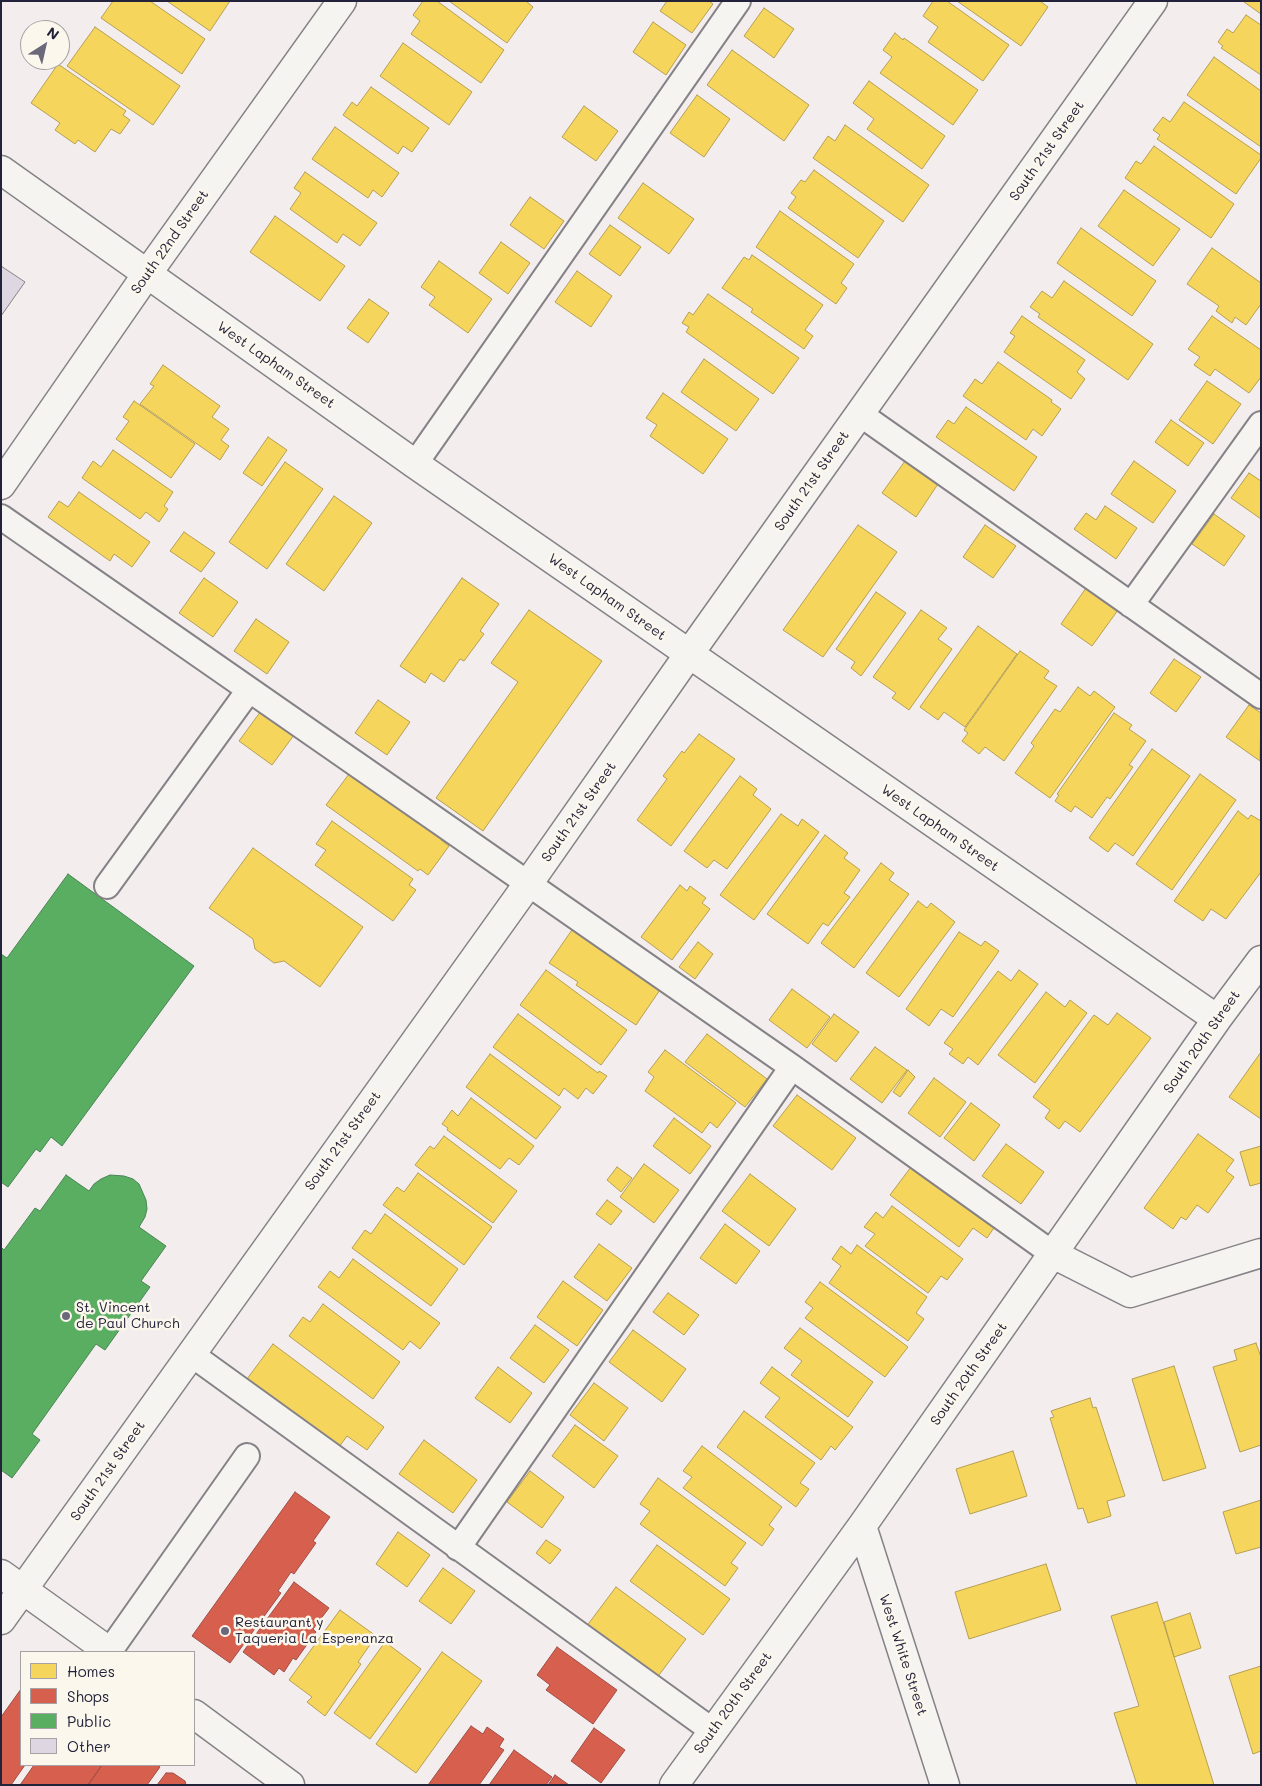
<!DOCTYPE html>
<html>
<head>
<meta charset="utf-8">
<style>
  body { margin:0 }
  #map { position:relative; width:1262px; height:1786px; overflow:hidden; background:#f3eded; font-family:Mali,sans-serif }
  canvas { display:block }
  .frame { position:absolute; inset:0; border:2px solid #22223b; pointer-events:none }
  .legend { position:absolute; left:20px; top:1651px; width:175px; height:115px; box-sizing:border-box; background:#fbf7ec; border:1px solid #a4a2a5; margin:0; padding:6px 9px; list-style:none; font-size:15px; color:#22223b }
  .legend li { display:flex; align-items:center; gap:10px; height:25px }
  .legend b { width:25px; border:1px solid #a4a2a5 }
  .north { position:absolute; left:20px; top:20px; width:50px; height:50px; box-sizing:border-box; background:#fbf7ec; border:1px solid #a4a2a5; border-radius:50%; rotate:35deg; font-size:14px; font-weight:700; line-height:20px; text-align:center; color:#22223b }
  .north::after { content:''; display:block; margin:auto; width:18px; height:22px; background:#6b6979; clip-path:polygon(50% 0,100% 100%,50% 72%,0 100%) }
</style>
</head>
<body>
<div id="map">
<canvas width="1262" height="1786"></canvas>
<div class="frame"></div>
<ul class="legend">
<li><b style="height:14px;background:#f6d55c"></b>Homes</li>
<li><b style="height:14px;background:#d6604d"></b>Shops</li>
<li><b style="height:14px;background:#5aae61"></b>Public</li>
<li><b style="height:14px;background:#ded6e0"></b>Other</li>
</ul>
<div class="north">N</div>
</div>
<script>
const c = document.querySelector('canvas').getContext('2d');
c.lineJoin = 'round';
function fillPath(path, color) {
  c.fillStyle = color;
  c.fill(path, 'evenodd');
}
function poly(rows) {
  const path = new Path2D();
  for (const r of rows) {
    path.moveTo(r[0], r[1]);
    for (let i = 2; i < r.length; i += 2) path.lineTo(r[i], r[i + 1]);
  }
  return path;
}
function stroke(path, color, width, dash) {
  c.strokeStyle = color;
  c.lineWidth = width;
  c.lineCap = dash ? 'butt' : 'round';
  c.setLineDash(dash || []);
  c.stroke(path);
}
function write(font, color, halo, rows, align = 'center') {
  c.font = font + ' Mali,sans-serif';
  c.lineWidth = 5;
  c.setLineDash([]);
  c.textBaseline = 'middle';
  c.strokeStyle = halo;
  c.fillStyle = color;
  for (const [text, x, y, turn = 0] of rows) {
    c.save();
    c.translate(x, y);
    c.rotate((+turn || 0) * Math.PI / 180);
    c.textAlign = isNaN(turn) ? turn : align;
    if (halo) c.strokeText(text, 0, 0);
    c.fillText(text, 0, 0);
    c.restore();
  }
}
const homes = poly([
  [113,1,150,1,205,39,182,74,101,18,113,1],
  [167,1,230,1,210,31,167,1],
  [423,1,437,1,504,50,481,83,411,34,420,21,413,15,423,1],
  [449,1,526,1,533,7,507,43,449,1],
  [667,1,709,1,713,4,692,33,660,11,667,1],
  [933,1,947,1,1009,45,983,81,928,42,938,27,923,16,933,1],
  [957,1,1040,1,1048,7,1021,46,957,1],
  [1245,1,1261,1,1261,14,1244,2,1245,1],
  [764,8,794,29,774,58,744,36,764,8],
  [1246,15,1261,25,1261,75,1221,48,1223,46,1218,42,1227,29,1233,33,1246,15],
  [653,22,686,45,666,75,633,52,653,22],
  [95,27,180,86,153,125,67,66,95,27],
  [895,33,903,40,904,38,978,90,953,125,880,73,892,57,883,50,895,33],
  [403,43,472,92,449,125,380,76,403,43],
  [732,50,809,105,784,141,707,85,732,50],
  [1214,57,1261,91,1261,147,1187,95,1214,57],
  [58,64,126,111,123,115,130,120,120,134,111,129,95,152,78,140,75,144,55,130,60,123,31,103,58,64],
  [869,81,945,136,922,169,867,129,874,119,853,103,869,81],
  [371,87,429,128,412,152,403,146,398,154,343,115,352,102,357,106,371,87],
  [697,95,730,119,704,157,670,133,697,95],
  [1184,102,1261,155,1261,158,1236,194,1157,139,1160,135,1153,130,1163,117,1170,122,1184,102],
  [584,106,618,131,596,161,562,137,584,106],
  [845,125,929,185,903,222,813,158,828,136,835,141,845,125],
  [335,127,399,173,382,197,373,190,368,198,312,159,335,127],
  [1154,146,1234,204,1211,238,1125,178,1136,161,1141,164,1154,146],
  [814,170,884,221,858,258,788,208,796,197,791,193,801,180,805,182,814,170],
  [305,172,377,223,360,246,343,234,337,243,290,209,301,193,294,188,305,172],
  [643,183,694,219,669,254,618,218,643,183],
  [1124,190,1180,229,1153,266,1098,226,1124,190],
  [530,197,564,221,544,249,510,225,530,197],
  [780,211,854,264,841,283,847,288,836,304,756,247,780,211],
  [275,216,345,266,320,301,250,252,275,216],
  [610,225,641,247,620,276,589,254,610,225],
  [1081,228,1156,281,1132,316,1057,263,1081,228],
  [501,242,530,263,508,294,479,273,501,242],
  [1212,248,1261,283,1261,304,1246,325,1235,317,1232,323,1216,311,1219,306,1187,284,1212,248],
  [752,255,823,305,805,330,813,336,804,349,751,312,753,309,722,288,744,257,749,260,752,255],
  [439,261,492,299,468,333,429,305,435,297,421,287,439,261],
  [577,271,612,296,591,327,555,302,577,271],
  [1064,281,1153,344,1128,380,1038,317,1040,314,1030,307,1042,291,1052,298,1064,281],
  [708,294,799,358,773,394,686,332,689,327,682,323,689,312,693,315,708,294],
  [369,299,389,313,368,343,347,328,369,299],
  [1022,316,1085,360,1077,372,1085,379,1071,399,1004,352,1015,336,1010,333,1022,316],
  [1212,316,1261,350,1261,377,1249,393,1215,369,1210,376,1194,365,1200,357,1188,349,1212,316],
  [704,359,759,399,736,431,681,392,704,359],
  [998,362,1052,400,1051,402,1061,409,1042,436,1033,429,1026,440,963,396,975,379,982,384,998,362],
  [163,365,220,406,212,417,229,429,221,440,229,446,220,460,140,404,154,386,150,384,163,365],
  [1207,381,1241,404,1213,444,1179,420,1207,381],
  [663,393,728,439,703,474,650,436,657,425,646,418,663,393],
  [134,401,195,444,171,478,116,439,129,421,123,417,134,401],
  [966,407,1037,457,1014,491,936,437,948,420,954,424,966,407],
  [1171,420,1204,443,1188,466,1155,442,1171,420],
  [268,437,287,450,262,486,243,473,268,437],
  [113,450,173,492,164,506,168,509,159,522,146,512,140,519,82,478,93,461,101,467,113,450],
  [905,461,938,484,916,517,882,493,905,461],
  [1134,461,1176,491,1153,523,1111,494,1134,461],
  [285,462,323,489,267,569,229,542,285,462],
  [1249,473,1261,481,1261,519,1231,498,1249,473],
  [79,492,150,542,132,567,114,554,110,561,48,517,59,501,68,507,79,492],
  [334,496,372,523,324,591,286,564,334,496],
  [1105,506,1137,528,1116,559,1074,529,1086,513,1096,520,1105,506],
  [1214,514,1245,536,1224,566,1192,544,1214,514],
  [858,525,897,552,823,657,783,630,858,525],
  [985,525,1016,546,993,578,963,557,985,525],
  [184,532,215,553,201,572,170,551,184,532],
  [204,578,238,602,213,637,179,613,204,578],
  [462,578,499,604,480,631,484,634,464,661,460,659,444,682,431,673,425,683,400,666,462,578],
  [1086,588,1118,610,1092,646,1061,624,1086,588],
  [876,592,906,613,861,676,851,668,855,662,836,649,876,592],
  [529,610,602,661,483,831,436,798,518,682,491,663,529,610],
  [921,610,947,628,938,639,952,649,909,710,892,698,896,693,873,677,921,610],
  [256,619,289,642,267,674,234,651,256,619],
  [978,626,1017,654,965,727,944,712,938,720,920,707,978,626],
  [1020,651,1049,671,1044,678,1057,686,1004,761,985,747,979,754,962,741,968,733,964,730,1020,651],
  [1174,659,1201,677,1176,712,1150,693,1174,659],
  [1078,687,1090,696,1094,691,1115,707,1050,798,1015,773,1034,746,1031,743,1055,709,1060,712,1078,687],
  [378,700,410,722,387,755,355,733,378,700],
  [1249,705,1261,713,1260,761,1226,737,1249,705],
  [261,711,294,735,272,765,239,741,261,711],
  [1114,713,1132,725,1129,729,1146,741,1129,765,1133,767,1110,799,1107,797,1092,818,1075,806,1071,812,1055,801,1059,795,1057,794,1114,713],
  [699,734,735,759,671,846,637,820,667,779,663,776,682,751,684,753,699,734],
  [1152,749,1190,776,1133,856,1115,843,1108,852,1089,838,1152,749],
  [352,770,443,837,441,840,449,846,428,875,420,869,418,871,326,805,352,770],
  [1200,774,1236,800,1172,890,1136,864,1200,774],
  [740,776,757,789,753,795,771,809,727,869,714,860,707,868,684,851,740,776],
  [1238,811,1248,819,1251,815,1261,821,1261,872,1226,919,1211,909,1203,921,1174,901,1238,811],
  [781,814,798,826,802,819,819,832,754,920,720,895,781,814],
  [332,821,413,879,409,885,416,890,393,921,315,865,326,850,316,844,332,821],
  [825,835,848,853,844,858,860,870,844,893,850,897,828,926,823,923,808,944,767,914,825,835],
  [253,848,363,927,320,987,284,961,274,963,255,949,253,939,209,908,253,848],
  [881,863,894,873,889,880,909,894,854,968,821,943,881,863],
  [680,885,687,891,690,886,706,898,702,903,710,909,672,960,641,937,680,885],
  [918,901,927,908,931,903,955,922,899,997,866,973,918,901],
  [574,927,662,987,636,1025,576,985,578,982,549,963,574,927],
  [959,932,981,946,985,941,999,951,953,1017,941,1009,929,1026,906,1009,959,932],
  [698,942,713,954,695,979,679,967,698,942],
  [546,970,627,1030,601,1065,520,1005,546,970],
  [1019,970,1038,984,978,1065,968,1057,963,1064,949,1054,953,1049,944,1043,998,971,1011,981,1019,970],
  [792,989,830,1017,807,1048,769,1020,792,989],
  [1046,992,1065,1007,1070,1000,1087,1013,1035,1083,998,1055,1046,992],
  [1117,1013,1151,1038,1080,1132,1065,1121,1059,1129,1045,1118,1050,1110,1033,1097,1094,1015,1108,1025,1117,1013],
  [518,1014,598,1073,599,1071,607,1076,593,1094,586,1088,578,1099,564,1088,559,1096,493,1047,518,1014],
  [834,1014,859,1032,836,1062,812,1044,834,1014],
  [707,1034,767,1079,745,1107,685,1062,707,1034],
  [875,1047,907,1070,882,1103,850,1079,875,1047],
  [665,1050,736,1103,717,1128,710,1122,702,1133,645,1091,654,1077,648,1072,665,1050],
  [1261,1052,1261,1119,1229,1097,1261,1052],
  [490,1054,561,1107,536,1139,466,1087,490,1054],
  [908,1070,915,1077,900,1097,893,1092,908,1070],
  [934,1078,966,1102,940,1137,908,1113,934,1078],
  [797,1095,856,1138,832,1170,773,1126,797,1095],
  [471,1098,534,1146,519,1165,509,1158,500,1169,447,1130,448,1128,442,1124,452,1110,458,1116,471,1098],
  [971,1103,1000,1125,974,1161,944,1138,971,1103],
  [674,1118,711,1146,690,1174,653,1146,674,1118],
  [1198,1134,1234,1160,1226,1171,1234,1177,1208,1213,1197,1205,1186,1220,1181,1217,1173,1229,1144,1208,1198,1134],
  [444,1136,517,1191,493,1223,415,1165,430,1146,434,1149,444,1136],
  [1006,1144,1044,1172,1021,1204,982,1176,1006,1144],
  [1261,1146,1261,1183,1250,1186,1240,1152,1261,1146],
  [914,1163,996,1225,987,1238,973,1228,959,1247,890,1195,914,1163],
  [644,1164,679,1190,654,1223,620,1197,644,1164],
  [617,1167,632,1178,621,1192,607,1180,617,1167],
  [418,1173,492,1227,464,1265,383,1205,397,1187,404,1192,418,1173],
  [750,1174,796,1209,769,1246,722,1211,750,1174],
  [607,1200,622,1211,611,1225,596,1214,607,1200],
  [892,1206,963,1259,947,1280,941,1276,928,1293,865,1246,875,1234,864,1227,876,1212,883,1218,892,1206],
  [385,1214,458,1269,431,1306,352,1248,365,1230,371,1234,385,1214],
  [725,1224,760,1251,736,1284,700,1258,725,1224],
  [599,1244,632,1268,607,1301,574,1277,599,1244],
  [857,1245,927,1297,916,1313,924,1319,908,1341,829,1283,841,1266,832,1259,841,1246,851,1254,857,1245],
  [353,1259,440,1323,420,1349,410,1341,403,1350,318,1287,330,1271,339,1278,353,1259],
  [563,1281,603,1310,577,1346,537,1317,563,1281],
  [820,1282,908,1347,885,1377,805,1318,813,1308,805,1302,820,1282],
  [668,1293,699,1315,684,1335,653,1312,668,1293],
  [323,1304,400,1362,373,1399,289,1336,303,1317,310,1322,323,1304],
  [535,1325,569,1350,544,1383,510,1358,535,1325],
  [800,1328,873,1382,848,1417,791,1375,802,1361,784,1348,800,1328],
  [633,1330,686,1369,662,1402,609,1362,633,1330],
  [1256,1343,1261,1357,1261,1445,1240,1452,1213,1367,1237,1360,1234,1350,1256,1343],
  [273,1344,384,1427,367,1450,347,1436,339,1447,247,1379,273,1344],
  [1174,1366,1206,1468,1163,1481,1132,1379,1174,1366],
  [498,1367,532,1393,510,1423,475,1398,498,1367],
  [772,1367,853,1427,835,1450,831,1446,821,1460,765,1417,780,1398,760,1383,772,1367],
  [594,1383,628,1408,604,1441,570,1415,594,1383],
  [1090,1398,1093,1408,1096,1407,1125,1496,1107,1501,1111,1516,1088,1523,1083,1508,1078,1509,1050,1418,1054,1417,1051,1411,1090,1398],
  [744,1411,815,1463,800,1483,809,1489,796,1507,717,1447,744,1411],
  [575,1425,618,1456,594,1488,552,1456,575,1425],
  [424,1440,477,1480,453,1513,399,1474,424,1440],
  [702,1446,782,1507,769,1525,774,1529,762,1546,683,1488,692,1477,683,1471,702,1446],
  [1013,1451,1027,1496,970,1514,956,1469,1013,1451],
  [530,1471,564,1497,542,1528,507,1502,530,1471],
  [658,1478,746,1543,731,1563,738,1568,725,1586,640,1524,650,1511,640,1504,658,1478],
  [1261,1500,1261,1547,1236,1554,1223,1512,1261,1500],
  [398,1532,430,1555,407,1587,376,1564,398,1532],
  [546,1540,561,1550,550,1564,536,1553,546,1540],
  [657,1545,730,1599,703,1635,630,1581,657,1545],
  [1046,1564,1061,1610,969,1639,955,1592,1046,1564],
  [443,1568,475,1591,451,1624,419,1601,443,1568],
  [616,1587,686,1639,656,1679,586,1627,616,1587],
  [1157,1602,1214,1785,1137,1785,1114,1713,1139,1706,1111,1616,1157,1602],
  [340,1610,376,1636,358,1662,361,1664,325,1716,307,1702,312,1697,289,1680,340,1610],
  [1190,1613,1201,1648,1174,1657,1164,1622,1190,1613],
  [385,1642,421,1669,370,1739,334,1713,385,1642],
  [442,1652,482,1681,416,1773,376,1744,442,1652],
  [1261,1666,1261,1751,1253,1754,1229,1676,1261,1666]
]);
const shops = poly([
  [295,1492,330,1517,313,1541,316,1543,294,1574,291,1572,278,1591,281,1593,230,1663,192,1636,295,1492],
  [294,1582,329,1608,313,1629,316,1632,296,1660,293,1658,284,1672,279,1668,274,1675,243,1652,294,1582],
  [557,1647,617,1690,593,1724,546,1690,550,1685,537,1675,557,1647],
  [21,1689,21,1765,25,1765,11,1785,1,1785,1,1717,21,1689],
  [471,1726,483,1734,487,1727,504,1739,499,1747,504,1750,479,1785,428,1785,471,1726],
  [594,1728,625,1750,601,1783,571,1761,594,1728],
  [514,1750,552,1777,546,1785,489,1785,514,1750],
  [34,1765,102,1765,88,1785,20,1785,34,1765],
  [102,1765,157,1765,160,1767,147,1785,88,1785,102,1765],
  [166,1773,173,1773,185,1781,186,1785,157,1785,166,1773],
  [555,1775,569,1785,548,1785,555,1775]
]);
const public = poly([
  [68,874,194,966,62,1146,51,1137,40,1152,36,1149,8,1187,1,1182,1,954,7,958,68,874],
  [66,1175,89,1191,94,1184,101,1179,110,1175,124,1176,133,1179,139,1184,146,1200,147,1209,145,1217,139,1227,166,1246,141,1281,150,1287,105,1350,96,1344,32,1434,40,1440,12,1478,1,1470,1,1247,4,1250,35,1208,40,1211,66,1175]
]);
const building = poly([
  [1,266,25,282,1,316,1,266]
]);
const service = poly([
  [860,414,1261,696],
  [415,464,738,1],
  [1,517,792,1067,1053,1254],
  [1131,605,1261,424],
  [107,886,249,690],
  [191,1354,713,1731],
  [458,1548,792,1067],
  [109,1652,247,1456]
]);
const minor = poly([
  [1,170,415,464,1217,1019],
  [1,485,147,274,342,1],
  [1053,1254,1130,1293,1261,1253],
  [862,1526,945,1785],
  [1,1620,528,884,689,654,1153,1],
  [674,1785,862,1526,1217,1019,1261,960]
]);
const tertiary = poly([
  [1,1574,110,1652],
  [194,1714,290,1785]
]);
const markers = [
  [66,1316,5,"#6b6979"],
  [225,1631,5,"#6b6979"]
];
const streetNames = [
  ["South 21st Street",1047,151,-55],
  ["South 22nd Street",170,242,-55],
  ["West Lapham Street",276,365,35],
  ["South 21st Street",812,481,-55],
  ["West Lapham Street",607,597,35],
  ["South 21st Street",579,812,-55],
  ["West Lapham Street",940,828,35],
  ["South 20th Street",1202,1042,-55],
  ["South 21st Street",343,1141,-54],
  ["South 20th Street",969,1374,-55],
  ["South 21st Street",108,1471,-55],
  ["West White Street",903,1655,72],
  ["South 20th Street",733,1703,-54]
];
const poiNames = [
  ["St. Vincent",76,1308],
  ["de Paul Church",76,1324],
  ["Restaurant y",235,1623],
  ["Taqueria La Esperanza",235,1639]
];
fillPath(homes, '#f6d55c');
stroke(homes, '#b69f52', 1);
fillPath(shops, '#d6604d');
stroke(shops, '#a04d48', 1);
fillPath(public, '#5aae61');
stroke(public, '#498456', 1);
fillPath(building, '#ded6e0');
stroke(building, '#848287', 1);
stroke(service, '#848287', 28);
stroke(minor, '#848287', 31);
stroke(tertiary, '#848287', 31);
stroke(service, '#f6f4f0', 24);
stroke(minor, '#f6f4f0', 28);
stroke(tertiary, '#f6f4f0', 28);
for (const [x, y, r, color] of markers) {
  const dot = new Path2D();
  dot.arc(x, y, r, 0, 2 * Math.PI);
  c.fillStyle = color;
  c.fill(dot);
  stroke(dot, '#fbf7ec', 2);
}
write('14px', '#22223b', '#fbf7ec', streetNames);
write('14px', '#22223b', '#fbf7ec', poiNames, 'left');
</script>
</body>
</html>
